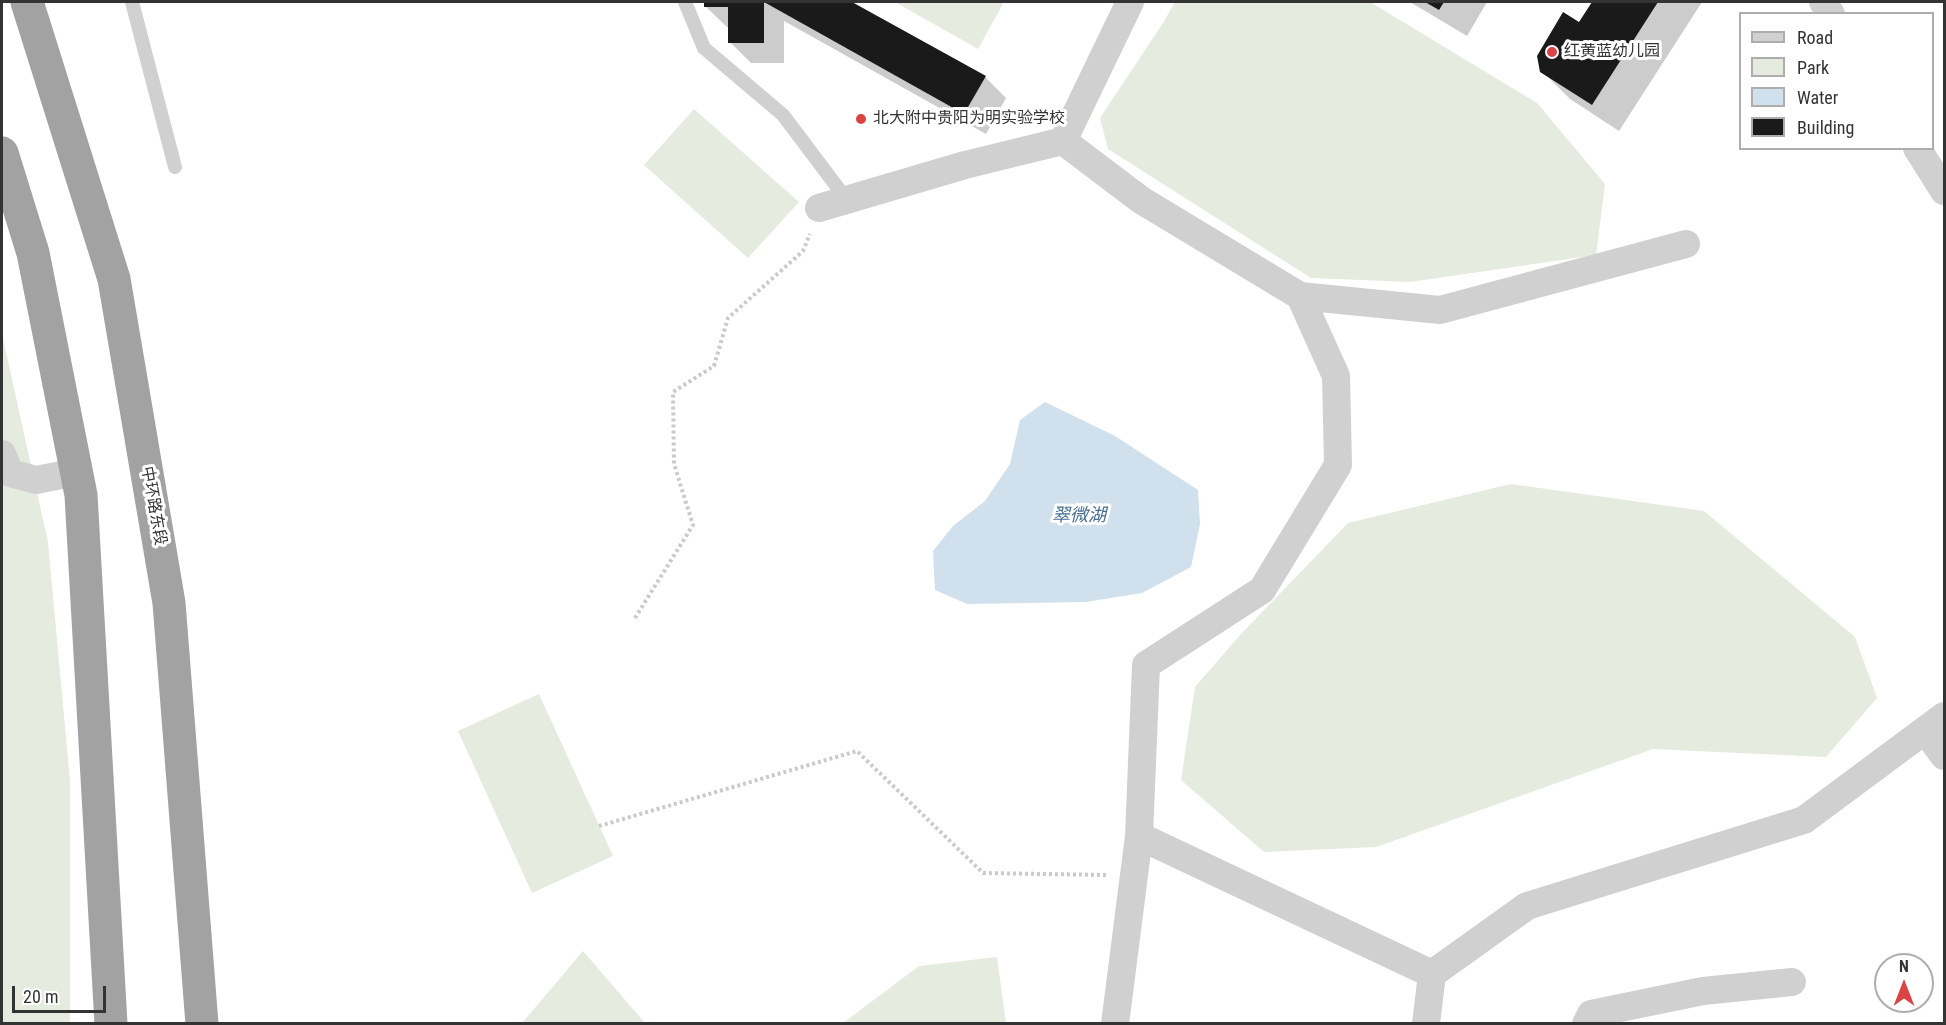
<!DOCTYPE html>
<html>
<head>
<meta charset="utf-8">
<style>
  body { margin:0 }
  #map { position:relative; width:1946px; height:1025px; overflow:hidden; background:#fff; font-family:"Roboto Condensed",sans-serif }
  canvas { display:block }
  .frame { position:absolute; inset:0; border:3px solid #333; pointer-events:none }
  .legend { position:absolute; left:1739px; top:12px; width:195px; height:138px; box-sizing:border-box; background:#fff; border:2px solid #adadad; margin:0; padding:8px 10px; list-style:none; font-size:18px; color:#333 }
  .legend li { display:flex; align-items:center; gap:12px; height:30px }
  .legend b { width:30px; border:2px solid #adadad }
  .north { position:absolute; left:1874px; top:953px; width:60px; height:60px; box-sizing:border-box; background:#fff; border:2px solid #adadad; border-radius:50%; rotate:0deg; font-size:16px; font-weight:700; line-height:24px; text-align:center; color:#333 }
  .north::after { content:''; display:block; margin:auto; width:21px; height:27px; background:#dc4344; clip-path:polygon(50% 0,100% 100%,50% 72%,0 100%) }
  .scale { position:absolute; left:12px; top:986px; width:94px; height:27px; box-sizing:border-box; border:3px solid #333; border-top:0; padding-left:8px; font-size:18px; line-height:21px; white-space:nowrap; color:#333; -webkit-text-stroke:4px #fff; paint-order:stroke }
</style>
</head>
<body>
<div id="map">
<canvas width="1946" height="1025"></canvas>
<div class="frame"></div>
<ul class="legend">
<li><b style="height:8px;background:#d0d0d0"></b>Road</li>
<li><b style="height:16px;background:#e5ebdf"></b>Park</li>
<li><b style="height:16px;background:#d0e0ec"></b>Water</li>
<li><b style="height:16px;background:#1a1a1a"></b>Building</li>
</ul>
<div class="north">N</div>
<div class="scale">20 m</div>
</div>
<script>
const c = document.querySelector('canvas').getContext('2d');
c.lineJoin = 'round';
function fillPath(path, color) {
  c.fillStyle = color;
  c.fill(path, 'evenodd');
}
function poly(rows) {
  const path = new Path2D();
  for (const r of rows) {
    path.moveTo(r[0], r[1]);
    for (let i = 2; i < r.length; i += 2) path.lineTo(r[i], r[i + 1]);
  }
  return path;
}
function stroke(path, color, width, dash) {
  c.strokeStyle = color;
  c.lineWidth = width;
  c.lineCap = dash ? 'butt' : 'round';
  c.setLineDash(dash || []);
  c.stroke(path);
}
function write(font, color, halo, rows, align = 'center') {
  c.font = font + ' "Roboto Condensed","Noto Sans SC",sans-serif';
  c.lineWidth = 6;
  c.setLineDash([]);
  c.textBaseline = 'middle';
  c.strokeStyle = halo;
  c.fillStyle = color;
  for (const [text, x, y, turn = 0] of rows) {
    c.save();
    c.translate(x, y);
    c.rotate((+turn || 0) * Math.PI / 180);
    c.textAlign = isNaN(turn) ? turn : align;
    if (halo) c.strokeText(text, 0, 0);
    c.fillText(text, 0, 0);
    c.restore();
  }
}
const green = poly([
  [895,2,1004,2,978,49],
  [1175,2,1370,2,1537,103,1605,184,1596,255,1410,282,1311,278,1108,149,1100,118,1163,23],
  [694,109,799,202,748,258,644,165],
  [2,334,48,542,70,781,70,1023,2,1023],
  [1511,484,1704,511,1855,637,1877,698,1826,757,1653,749,1376,847,1264,852,1181,780,1195,687,1241,634,1348,523],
  [539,694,613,856,532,893,458,731],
  [583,951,645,1023,522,1023],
  [997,957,1006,1023,843,1023,919,966]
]);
const water = poly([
  [1045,402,1115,436,1198,490,1200,524,1191,567,1142,593,1086,602,967,604,935,590,933,551,953,526,985,501,1010,464,1020,420]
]);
const shadow = poly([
  [705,2,849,2,985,77,1006,98,986,134,784,21,784,63,751,63,730,42,730,27,727,27,705,6],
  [1410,2,1487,2,1467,36],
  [1593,2,1702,2,1619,131,1570,99,1542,71,1580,24]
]);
const building = poly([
  [704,2,764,2,764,43,728,43,728,7,704,7],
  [764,2,852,2,986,76,964,114],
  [1425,2,1444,2,1439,10],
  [1592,2,1658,2,1592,105,1540,72,1537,56,1563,12,1579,22]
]);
const path = poly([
  [635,618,693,525,674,464,673,392,714,366,728,318,803,251,810,234],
  [599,826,857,751,983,873,1106,875]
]);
const service = poly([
  [132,2,175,167],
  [685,2,704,48,783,115,847,200]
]);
const minor = poly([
  [1823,2,1831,14],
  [1063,141,1141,200,1300,296,1440,310,1686,244],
  [1917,148,1944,191],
  [819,208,965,165,1063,141,1130,2],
  [2,454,10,473,36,480,77,472],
  [1925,730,1944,756],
  [1139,836,1432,974,1527,906,1804,820,1944,716],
  [1115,1024,1139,836,1146,665,1262,590,1338,465,1336,376,1300,296],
  [1426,1024,1432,974],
  [1586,1024,1591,1014,1703,991,1792,982]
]);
const trunk = poly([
  [27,2,114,279,169,603,202,1024],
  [2,153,33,253,81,495,111,1024]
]);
const markers = [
  [1552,52,6,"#dc4344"],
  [861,119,6,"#dc4344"]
];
const poiNames = [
  ["红黄蓝幼儿园",1564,52],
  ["北大附中贵阳为明实验学校",873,119]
];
const streetNames = [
  ["中环路东段",153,506,80]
];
const waterNames = [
  ["翠微湖",1079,516]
];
fillPath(green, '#e5ebdf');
fillPath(water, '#d0e0ec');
fillPath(shadow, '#0003');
fillPath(building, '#1a1a1a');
stroke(path, '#cacaca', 4, [3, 3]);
stroke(service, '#d0d0d0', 14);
stroke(minor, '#d0d0d0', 28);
stroke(trunk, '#a2a2a2', 33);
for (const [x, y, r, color] of markers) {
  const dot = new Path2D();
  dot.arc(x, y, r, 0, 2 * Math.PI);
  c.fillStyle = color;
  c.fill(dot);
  stroke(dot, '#fff', 2);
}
write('16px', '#333', '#fff', poiNames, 'left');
write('16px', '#333', '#fff', streetNames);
write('italic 18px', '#446e91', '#fff', waterNames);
</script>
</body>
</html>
